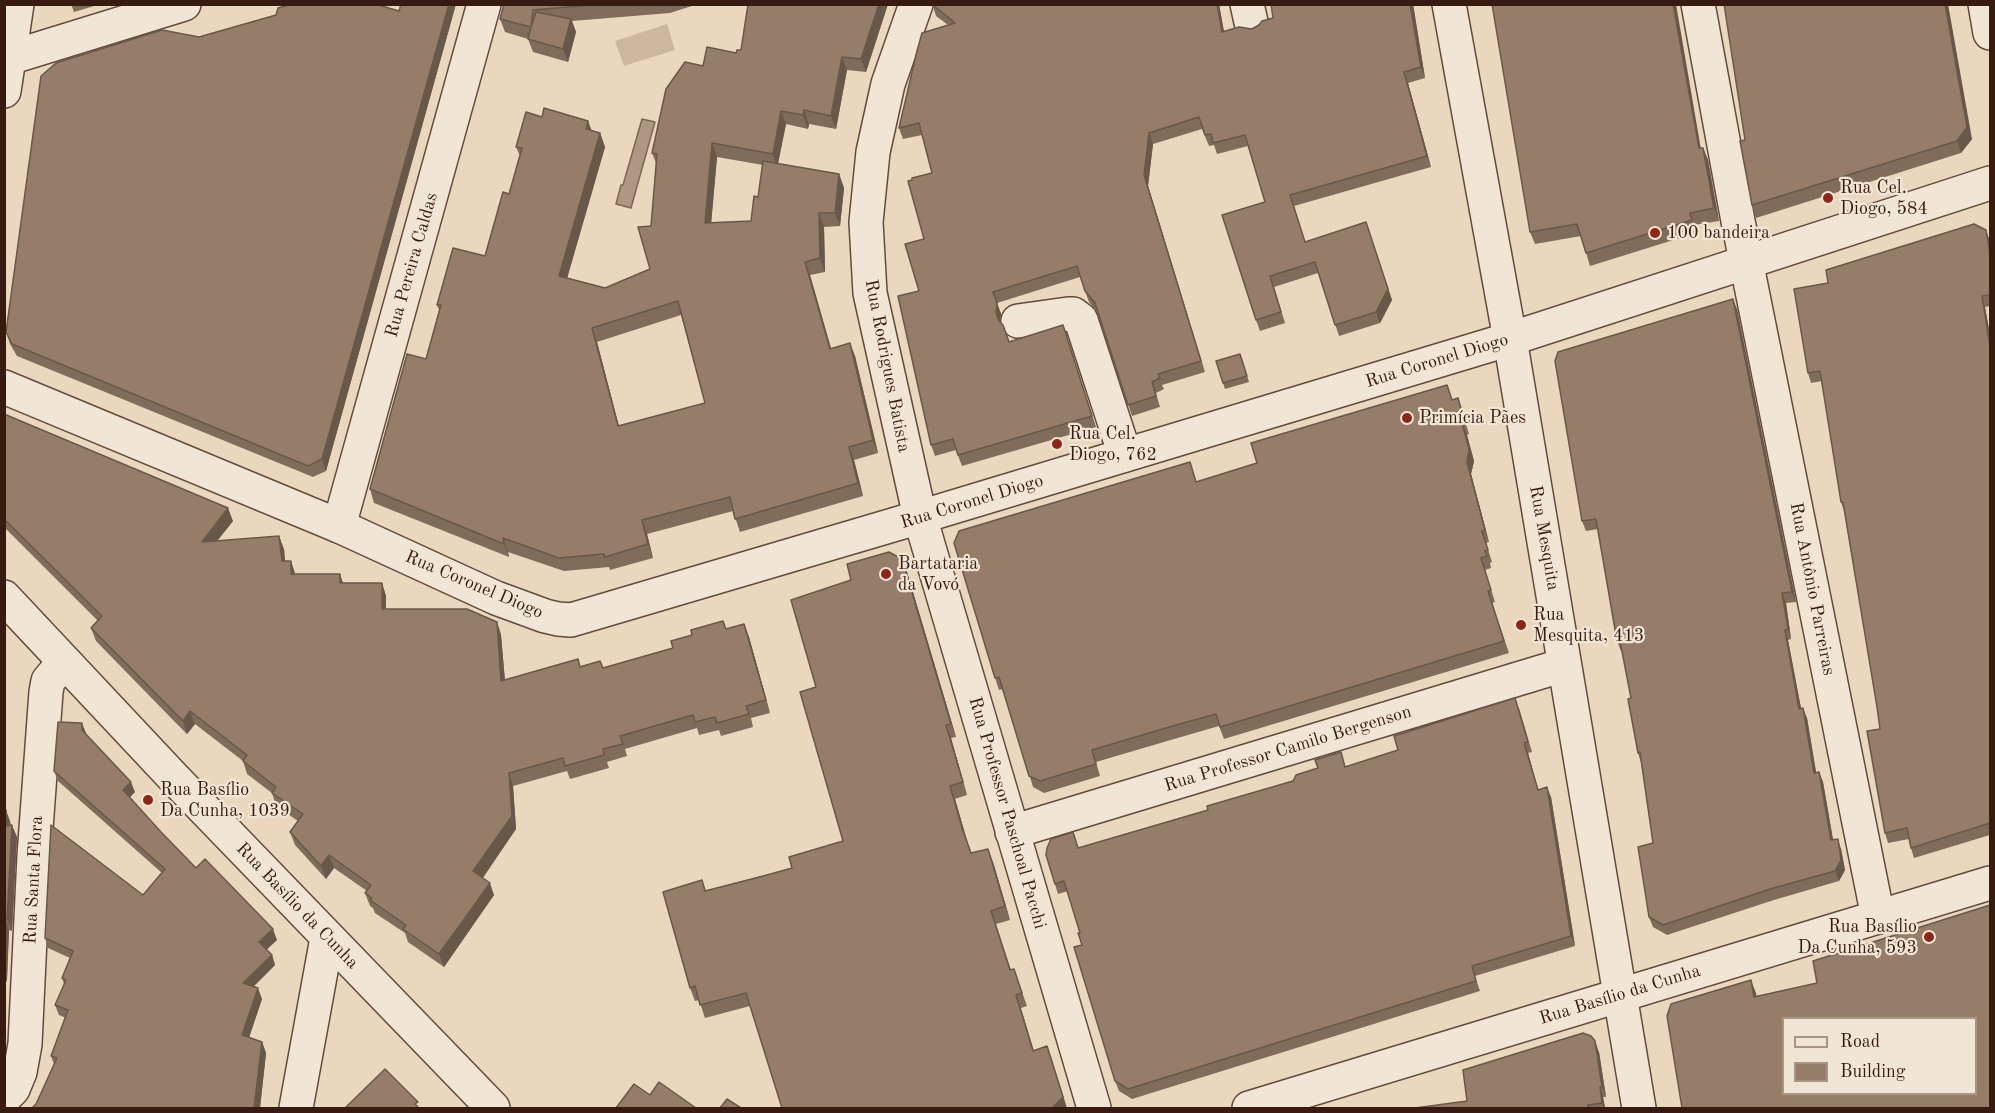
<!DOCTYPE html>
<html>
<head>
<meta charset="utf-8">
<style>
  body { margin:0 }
  #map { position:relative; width:1995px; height:1113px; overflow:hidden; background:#ead8be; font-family:"Old Standard TT",serif }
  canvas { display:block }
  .frame { position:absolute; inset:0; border:6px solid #381b10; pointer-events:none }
  .legend { position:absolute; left:1782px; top:1017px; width:195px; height:78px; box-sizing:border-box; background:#f1e6d5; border:2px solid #a79586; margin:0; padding:8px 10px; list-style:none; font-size:18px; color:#381b10 }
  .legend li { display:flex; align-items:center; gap:12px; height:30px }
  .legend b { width:30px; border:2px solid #a79586 }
</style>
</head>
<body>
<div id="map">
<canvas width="1995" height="1113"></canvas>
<div class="frame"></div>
<ul class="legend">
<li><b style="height:8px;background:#f1e6d5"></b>Road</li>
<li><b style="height:16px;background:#957d6a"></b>Building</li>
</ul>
</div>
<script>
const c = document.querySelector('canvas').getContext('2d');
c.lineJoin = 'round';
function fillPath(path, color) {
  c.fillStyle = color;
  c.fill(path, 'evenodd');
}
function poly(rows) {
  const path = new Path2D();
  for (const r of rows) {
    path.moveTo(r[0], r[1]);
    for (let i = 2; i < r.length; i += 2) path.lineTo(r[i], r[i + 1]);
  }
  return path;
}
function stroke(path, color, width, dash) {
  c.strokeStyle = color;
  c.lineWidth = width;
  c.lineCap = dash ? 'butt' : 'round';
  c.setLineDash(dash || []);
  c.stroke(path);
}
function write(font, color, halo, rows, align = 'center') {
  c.font = font + ' "Old Standard TT",serif';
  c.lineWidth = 4.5;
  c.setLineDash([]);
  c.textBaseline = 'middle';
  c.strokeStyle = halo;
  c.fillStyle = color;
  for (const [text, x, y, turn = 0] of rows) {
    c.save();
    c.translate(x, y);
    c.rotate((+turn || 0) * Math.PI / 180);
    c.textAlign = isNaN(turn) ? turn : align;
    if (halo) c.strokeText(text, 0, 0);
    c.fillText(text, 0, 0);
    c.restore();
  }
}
const green = poly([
  [667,24,675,50,624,66,615,41]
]);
const water = poly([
  [642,119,655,122,631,208,616,204,621,185,623,185,642,119]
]);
const minor = poly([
  [916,4,888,84,873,152,866,222,870,293,920,517,1094,1108],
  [1247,4,1251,22],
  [1449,4,1510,339,1639,1108],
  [1698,4,1738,221,1878,917],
  [1985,4,1990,33],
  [9,58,184,4],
  [4,91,17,4],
  [1018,321,1068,314,1073,314,1081,320,1125,455],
  [339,526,484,4],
  [1012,832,1564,665],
  [4,1098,13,1089,20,1072,25,1044,34,856,46,692,48,681,64,662]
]);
const tertiary = poly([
  [4,387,339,526,496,598,545,616,558,619,571,620,920,517,1510,339,1990,183],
  [4,597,174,778,493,1108],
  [296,1108,327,938],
  [1249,1108,1990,883]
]);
const wall = poly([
  [71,4,101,4,74,12],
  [401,4,456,4,326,471,313,477,17,356,10,344,6,332,199,37,399,11],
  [504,4,698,4,670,13,572,21,576,32,568,62,533,52,528,39,505,32,500,19],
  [748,4,888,4,866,72,847,70,836,129,809,124,808,129,786,124,778,164,839,174,844,188,840,226,824,227,825,272,810,275,831,349,855,356,878,453,854,460,863,496,740,532,733,511,647,534,653,558,610,570,609,567,564,571,508,552,509,557,374,503,370,489,426,359,439,310,437,305,485,256,509,194,520,156,516,147,542,117,588,121,591,131,600,133,605,147,567,278,605,288,650,269,651,226,656,163,652,153,703,66,741,50],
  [717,157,763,165,758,197,751,221,711,223],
  [681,315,705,403,619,426,597,342],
  [932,4,1219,4,1224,32,1252,29,1273,18,1271,4,1413,4,1425,78,1408,83,1431,167,1294,206,1305,242,1366,222,1392,300,1380,323,1339,336,1318,273,1274,287,1285,323,1260,331,1256,320,1265,202,1248,146,1217,154,1214,145,1209,146,1202,129,1153,144,1148,186,1205,372,1162,385,1164,389,1156,393,1160,407,1132,416,1098,313,1089,302,1080,277,997,303,1001,314,1000,322,1009,342,1063,325,1096,427,962,466,956,450,935,456,931,445,919,291,924,239,932,173,922,135,903,139,899,128,948,25,936,16],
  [1972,139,1961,153,1756,218,1752,205,1745,140],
  [1701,148,1703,148,1708,160,1719,221,1694,225,1696,233,1590,266,1581,236,1535,244,1530,232],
  [1990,242,1990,306,1985,307,1990,335,1990,835,1914,858,1911,848,1909,839,1888,843,1885,833,1880,729,1877,707,1844,511,1841,502,1822,381,1811,383,1808,373,1828,283],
  [1737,309,1796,602,1786,603,1791,639,1788,640,1801,708,1807,718,1816,773,1819,772,1823,782,1833,840,1841,849,1845,870,1839,881,1774,900,1667,935,1653,927,1649,917,1653,843,1641,763,1638,753,1631,698,1622,651,1621,651,1617,641,1598,529,1586,531,1582,521],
  [1242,359,1249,382,1225,389,1223,383],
  [1458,398,1469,434,1467,435,1474,461,1471,474,1489,542,1486,543,1492,562,1490,563,1491,568,1485,570,1495,602,1492,603,1509,653,1224,739,1219,726,1181,737,1096,762,1100,776,1044,793,1033,787,1003,689,999,690,995,678,1197,482,1257,463],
  [4,414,233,521,217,541,284,549,285,561,295,574,340,574,343,583,382,583,386,596,386,609,497,622,501,635,505,680,581,666,600,661,603,668,673,648,726,629,744,624,749,637,770,713,751,718,753,727,721,736,719,730,699,735,697,728,625,749,627,756,607,762,609,768,570,779,567,771,513,786,516,829,483,878,494,895,444,967,408,942,405,933,375,913,373,908,370,906,365,893,367,891,334,868,326,879,295,845,290,832,298,821,276,806,272,793,247,774,243,761,195,724,187,734,172,719,96,641,91,628,98,621,4,527],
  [907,572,956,737,951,738,967,795,955,799,968,844,971,853,993,862,1010,920,996,924,1011,970,1014,969,1027,1006,1021,1008,1034,1051,1047,1046,1052,1060,750,1006,705,1018,699,1000,695,1001,690,988,702,880,706,891,792,868,843,841,816,687],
  [1519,708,1532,752,1528,753,1538,790,1551,797,1575,946,1475,976,1480,991,1132,1099,1119,1091,1115,1081,1080,933,1068,891,1058,894,1055,884,1079,848,1208,810,1398,750],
  [86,733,86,734,135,792,130,797,161,832,196,868,277,940,266,950,272,955,275,965,254,986,262,999,249,1038,262,1042,266,1053,260,1108,32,1108,36,1104,54,1064,51,1056,66,1018,59,1015,55,1005,64,984,62,978,70,958,48,948,45,938,143,895,162,873,58,781,54,771],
  [4,810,10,821,11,826,17,837,12,931,9,930,7,980,4,987],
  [1599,1052,1606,1097,1603,1097,1605,1108,1415,1108,1467,1101]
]);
const shadedWall = poly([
  [449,4,456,4,326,471,322,459],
  [879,4,888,4,866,72,861,59],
  [1217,4,1219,4,1226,43,1222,32],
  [1410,4,1413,4,1425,78,1421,67],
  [1673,4,1676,4,1703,161,1699,148],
  [1945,4,1948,4,1972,139,1961,153,1957,141],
  [571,19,576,32,568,62,563,49],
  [842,57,847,70,836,129,831,116],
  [1404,72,1408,83,1431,167,1427,156],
  [804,110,809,124,808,129,803,115],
  [781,111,786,124,777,168,773,154],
  [588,121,593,134,586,129],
  [600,133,605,147,564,289,559,276],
  [1149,133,1153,144,1148,186,1205,372,1144,175],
  [712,143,717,157,710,237,705,223],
  [1703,148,1708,160,1719,221,1714,208],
  [839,174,844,188,840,226,835,213],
  [819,213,824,227,825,272,820,258],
  [1366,222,1392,300,1380,323,1376,312],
  [1986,230,1990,241,1990,254],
  [805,262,810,275,835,362,830,349],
  [993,292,1001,314,1000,324,996,313],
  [1982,296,1985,307,1990,335,1990,346],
  [1733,299,1737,309,1796,602,1792,592],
  [592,328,597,342,622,439,618,426],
  [850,343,855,356,878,453,873,440],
  [1462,423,1467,435,1474,461,1471,474,1489,542,1485,530,1467,462],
  [849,447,854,460,863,496,858,483],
  [228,508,233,521,206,555,202,542],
  [642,520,647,534,653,558,648,544],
  [279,536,284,549,286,574,282,561],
  [503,538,508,552,509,557,504,544],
  [902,559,907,572,956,737,951,724],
  [291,561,295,573,291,574],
  [340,574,344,587,340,583],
  [382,583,386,596,386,622,382,609],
  [1782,593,1786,603,1791,639,1788,629],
  [497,622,501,635,506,694,501,681],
  [744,624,749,637,770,713,766,700],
  [1785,630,1788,640,1803,719,1799,709],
  [1803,708,1807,718,1818,783,1814,773],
  [190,711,195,724,187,734,183,721],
  [82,723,86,733,86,740,82,730],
  [946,725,951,738,967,795,963,782],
  [1524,743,1528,753,1541,800,1538,790],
  [1819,772,1823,782,1835,851,1831,840],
  [509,773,513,786,516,829,478,884,473,871],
  [131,782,135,792,127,800,123,790],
  [950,786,955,799,968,844,963,831],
  [1547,787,1551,797,1575,946,1571,936],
  [6,810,10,821,11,838,6,826],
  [12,825,17,837,12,931,7,919],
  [1838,839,1841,849,1845,870,1839,881,1835,871],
  [988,849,993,862,1010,920,1005,906],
  [329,855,334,868,326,879,321,866],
  [490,883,494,895,444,967,439,954],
  [5,918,9,930,7,980,4,987],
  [273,929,277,940,263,953,259,942],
  [272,955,275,965,247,993,243,983],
  [1751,980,1756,993,1759,1010,1754,997],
  [258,988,262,999,246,1046,242,1035],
  [1595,1041,1599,1052,1606,1097,1602,1087],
  [262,1042,266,1053,260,1108,254,1108],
  [1047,1046,1052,1060,1067,1108,1052,1108],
  [1600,1087,1603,1097,1605,1108,1604,1108,1602,1103]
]);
const building = poly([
  [293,4,375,4,399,11,401,4,449,4,322,459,308,466,12,344,6,332,41,76,56,63,162,30,199,37,276,15,278,8,293,4],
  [504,4,602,4,533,10,531,27,536,12,571,19,563,49,528,39,531,27,500,19,504,4],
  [748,4,879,4,861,59,842,57,831,116,804,110,803,115,781,111,773,154,712,143,705,223,751,221,754,196,758,197,763,161,839,174,835,213,819,213,820,258,805,262,830,349,850,343,873,440,849,447,858,483,735,519,730,497,642,520,648,544,605,557,604,554,559,558,503,538,504,544,370,489,407,354,426,359,441,305,437,305,453,248,485,256,503,192,509,194,522,148,516,147,526,112,542,117,544,108,588,121,586,129,600,133,559,276,605,288,650,269,638,227,651,226,657,154,652,153,666,89,685,62,703,66,707,47,736,53,737,50,741,50,748,4],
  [678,301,705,403,618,426,592,328,678,301],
  [932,4,1217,4,1222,32,1239,27,1252,29,1259,25,1262,21,1273,18,1271,4,1410,4,1421,67,1404,72,1427,156,1290,195,1305,242,1366,222,1388,289,1376,312,1335,325,1315,262,1270,276,1281,312,1256,320,1222,215,1265,202,1245,135,1213,143,1211,134,1205,135,1199,117,1149,133,1144,175,1201,361,1158,374,1160,378,1152,382,1156,396,1128,405,1095,303,1085,291,1077,266,993,292,997,303,996,313,999,321,1003,325,1009,342,1063,325,1092,416,958,455,953,439,931,445,898,296,919,291,905,244,924,239,908,181,912,180,912,178,932,173,919,123,899,128,917,51,922,33,955,23,932,4],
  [1492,4,1673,4,1699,148,1703,148,1714,208,1690,213,1692,220,1586,253,1577,224,1530,232,1492,4],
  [1724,4,1945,4,1967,127,1957,141,1752,205,1740,141,1745,140,1724,4],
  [1974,224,1986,230,1990,254,1990,295,1982,296,1990,346,1990,823,1911,848,1907,828,1885,833,1867,731,1880,729,1877,707,1843,502,1841,502,1820,371,1808,373,1794,289,1828,283,1826,270,1974,224],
  [1733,299,1792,592,1782,593,1788,629,1785,630,1799,709,1803,708,1814,773,1819,772,1831,840,1838,839,1841,860,1835,871,1770,889,1663,925,1649,917,1638,847,1653,843,1640,752,1638,753,1628,699,1631,698,1620,641,1617,641,1596,519,1582,521,1555,361,1558,352,1733,299],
  [1240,354,1247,376,1223,383,1216,361,1240,354],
  [1447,385,1452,400,1458,398,1465,422,1462,423,1469,449,1467,462,1485,530,1482,531,1488,550,1485,551,1487,556,1481,558,1491,590,1488,591,1504,641,1220,727,1216,714,1176,725,1092,750,1096,764,1040,781,1029,776,999,677,995,678,954,543,959,531,1190,462,1196,482,1257,463,1251,443,1447,385],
  [4,414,228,508,202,542,279,536,282,561,291,561,291,574,340,574,340,583,382,583,382,609,467,609,497,622,501,681,578,659,580,667,600,661,603,668,673,648,671,641,692,635,691,630,723,621,726,629,744,624,766,700,746,706,749,714,717,723,715,717,695,722,693,715,620,736,623,744,603,749,604,755,565,766,563,758,509,773,512,816,473,871,490,883,439,954,403,929,406,925,370,900,372,898,365,893,371,885,329,855,321,866,290,832,303,814,272,793,276,787,243,761,247,755,190,711,183,721,91,628,102,616,4,519,4,414],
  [889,552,902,559,951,724,946,725,963,782,950,786,963,831,971,853,988,849,1005,906,991,911,1010,970,1014,969,1022,993,1016,995,1033,1051,1047,1046,1063,1097,1052,1108,782,1108,746,993,700,1005,695,986,690,988,663,892,702,880,705,891,767,875,792,868,789,857,843,841,800,692,816,687,791,600,851,580,847,564,889,552],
  [1515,698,1528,742,1524,743,1538,790,1547,787,1571,936,1472,966,1476,981,1128,1089,1115,1081,1074,947,1082,945,1078,933,1080,933,1064,881,1055,884,1046,855,1047,848,1051,839,1073,832,1078,848,1208,810,1207,806,1293,781,1296,775,1318,768,1315,760,1341,752,1345,767,1398,750,1394,736,1515,698],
  [58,722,82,723,82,730,131,782,123,790,161,832,196,868,205,859,273,929,259,942,272,955,243,983,258,988,242,1035,262,1042,254,1108,32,1108,36,1104,57,1058,51,1056,68,1010,55,1005,66,980,62,978,73,951,45,938,51,825,143,895,165,869,54,771,58,722],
  [4,810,6,810,6,826,12,825,7,919,5,918,4,922,4,810],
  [1990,905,1990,1108,1682,1108,1667,1016,1671,1004,1751,980,1754,997,1817,983,1813,961,1990,905],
  [1784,1018,1976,1018,1976,1094,1784,1094,1784,1018],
  [1583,1033,1591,1036,1595,1041,1602,1087,1600,1087,1602,1103,1588,1105,1588,1108,1415,1108,1467,1101,1463,1070,1583,1033],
  [385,1069,418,1102,415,1104,419,1108,345,1108,385,1069],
  [659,1082,696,1108,616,1108,634,1084,650,1095,659,1082],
  [727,1099,741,1108,720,1108,727,1099]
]);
const markers = [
  [1828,198,6,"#8f2418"],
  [1655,233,6,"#8f2418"],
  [1407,418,6,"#8f2418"],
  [1057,444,6,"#8f2418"],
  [886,574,6,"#8f2418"],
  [1521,625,6,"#8f2418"],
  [148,800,6,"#8f2418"],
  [1929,937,6,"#8f2418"]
];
const poiNames = [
  ["Rua Cel.",1840,188],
  ["Diogo, 584",1840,209],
  ["100 bandeira",1667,233],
  ["Primícia Pães",1419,418],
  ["Rua Cel.",1069,434],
  ["Diogo, 762",1069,455],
  ["Bartataria",898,564],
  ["da Vovó",898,585],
  ["Rua",1533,615],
  ["Mesquita, 413",1533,636],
  ["Rua Basílio",160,790],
  ["Da Cunha, 1039",160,811],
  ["Rua Basílio",1917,927,"right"],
  ["Da Cunha, 593",1917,948,"right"]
];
const streetNames = [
  ["Rua Pereira Caldas",412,265,-74],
  ["Rua Coronel Diogo",1437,361,-17],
  ["Rua Rodrigues Batista",887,366,79],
  ["Rua Coronel Diogo",972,502,-17],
  ["Rua Mesquita",1544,538,80],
  ["Rua Coronel Diogo",474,585,23],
  ["Rua Antônio Parreiras",1812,589,79],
  ["Rua Professor Camilo Bergenson",1288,749,-17],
  ["Rua Professor Paschoal Pacchi",1007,813,74],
  ["Rua Santa Flora",34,880,-87],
  ["Rua Basílio da Cunha",297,906,46],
  ["Rua Basílio da Cunha",1620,995,-17]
];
fillPath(green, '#ccb8a0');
fillPath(water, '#ad9883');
stroke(water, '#7e6655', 1.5);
stroke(minor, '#644a3c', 36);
stroke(tertiary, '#644a3c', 36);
stroke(minor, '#f1e6d5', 33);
stroke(tertiary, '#f1e6d5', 33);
fillPath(wall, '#806c5b');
fillPath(shadedWall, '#68584a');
fillPath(building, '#957d6a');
stroke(building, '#68584a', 1.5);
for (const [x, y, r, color] of markers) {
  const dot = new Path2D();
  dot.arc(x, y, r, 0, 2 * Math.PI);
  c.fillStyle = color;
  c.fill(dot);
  stroke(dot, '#f1e6d5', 2);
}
write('18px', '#381b10', '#f1e6d5', poiNames, 'left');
write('18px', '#381b10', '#f1e6d5', streetNames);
</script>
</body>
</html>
